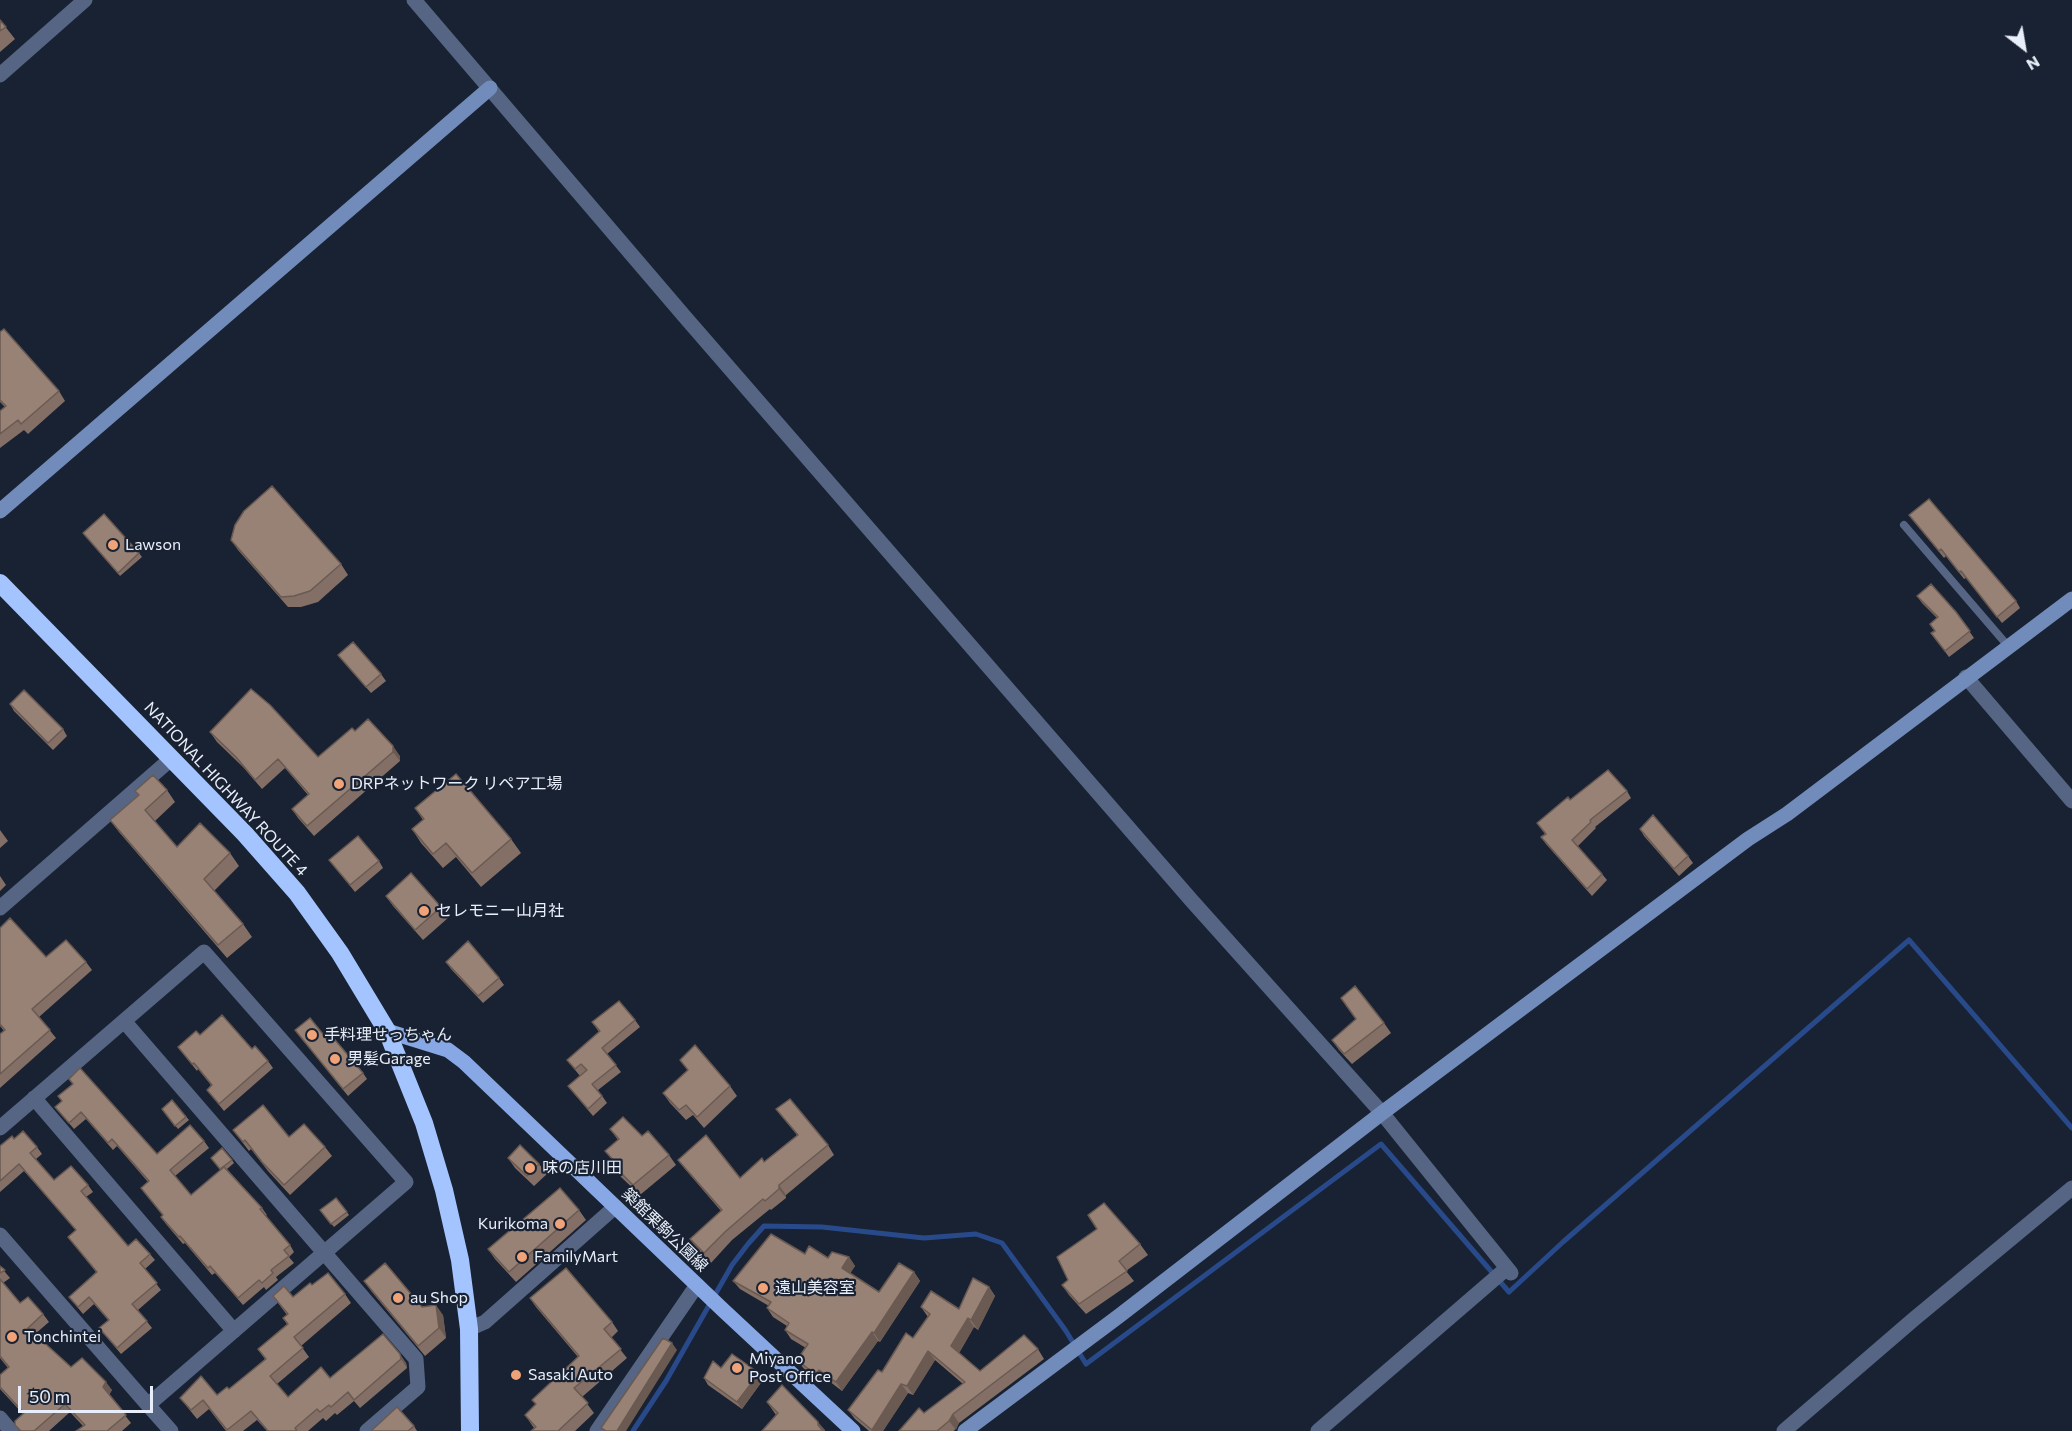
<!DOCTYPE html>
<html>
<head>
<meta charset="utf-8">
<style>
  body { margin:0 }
  #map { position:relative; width:2072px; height:1431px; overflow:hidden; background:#192232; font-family:Commissioner,sans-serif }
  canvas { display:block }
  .north { position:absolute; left:1994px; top:18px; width:60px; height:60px; -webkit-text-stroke:4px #192232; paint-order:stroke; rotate:149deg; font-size:16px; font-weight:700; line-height:24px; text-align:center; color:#e8effa }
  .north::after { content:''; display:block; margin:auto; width:21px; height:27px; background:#e8effa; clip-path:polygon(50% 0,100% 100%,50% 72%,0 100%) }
  .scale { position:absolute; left:18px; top:1386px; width:135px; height:27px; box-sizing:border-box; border:3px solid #e8effa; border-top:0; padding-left:8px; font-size:18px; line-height:21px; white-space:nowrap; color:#e8effa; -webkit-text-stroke:4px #192232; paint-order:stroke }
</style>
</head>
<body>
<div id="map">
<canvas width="2072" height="1431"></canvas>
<div class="north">N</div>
<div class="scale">50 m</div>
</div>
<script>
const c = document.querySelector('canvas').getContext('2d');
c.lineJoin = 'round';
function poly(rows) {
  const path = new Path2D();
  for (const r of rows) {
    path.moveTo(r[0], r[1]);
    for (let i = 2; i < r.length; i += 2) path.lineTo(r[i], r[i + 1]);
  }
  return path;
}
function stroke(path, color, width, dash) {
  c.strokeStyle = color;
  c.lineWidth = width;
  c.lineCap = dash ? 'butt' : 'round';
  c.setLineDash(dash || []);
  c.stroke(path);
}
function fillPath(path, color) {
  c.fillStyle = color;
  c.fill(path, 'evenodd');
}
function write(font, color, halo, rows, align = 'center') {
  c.font = font + ' Commissioner,"Noto Sans JP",sans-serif';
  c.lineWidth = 4.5;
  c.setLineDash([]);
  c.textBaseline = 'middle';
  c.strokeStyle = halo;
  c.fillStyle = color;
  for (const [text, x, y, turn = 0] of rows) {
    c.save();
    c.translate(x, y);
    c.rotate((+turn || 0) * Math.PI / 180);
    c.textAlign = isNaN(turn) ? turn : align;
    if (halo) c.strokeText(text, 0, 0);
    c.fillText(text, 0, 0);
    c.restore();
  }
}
const stream = poly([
  [633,1431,666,1381,732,1265,748,1244,764,1226,822,1227,924,1238,976,1234,1002,1243,1066,1331,1086,1364,1381,1144,1509,1292,1563,1242,1909,940,2072,1128]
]);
const lane = poly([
  [1904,525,2008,646]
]);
const street = poly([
  [414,0,685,317,1192,901,1382,1113,1511,1273],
  [0,75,85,0],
  [1966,677,2072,801],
  [0,908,172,758],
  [124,1021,204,952,406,1182,148,1405,171,1431],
  [34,1098,234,1331],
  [0,1128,124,1021,416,1359,418,1387,367,1431],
  [0,1235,148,1405],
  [469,1329,485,1322,615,1207],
  [0,1418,11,1431],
  [597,1431,697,1285],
  [1318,1431,1507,1268],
  [1784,1431,1914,1319,2072,1188]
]);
const secondary = poly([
  [0,511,490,88],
  [965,1431,1119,1316,1382,1113,1748,839,1787,814,2072,599]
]);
const primary = poly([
  [387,1031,448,1050,464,1062,722,1309,853,1431]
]);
const highway = poly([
  [0,583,245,834,297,893,340,953,387,1031,424,1123,444,1190,460,1260,469,1329,470,1431]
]);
const wall = poly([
  [0,20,15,39,0,52],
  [0,332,59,391,65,401,28,434,24,430,0,448,0,411,5,407,0,402],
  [1909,515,2016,601,2020,608,2002,623,1966,578,1964,579,1946,556,1944,558],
  [83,533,139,553,142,557,120,576],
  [231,540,341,564,348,575,318,602,301,607,288,607,238,550],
  [1917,596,1956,612,1974,638,1949,657,1931,633,1935,631,1937,618,1922,603],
  [338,655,381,674,386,681,371,693],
  [10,704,63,729,67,736,53,750,14,711],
  [355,731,400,756,400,761,314,836,298,818,292,809,308,795,285,768,262,789,243,767,217,742,210,732,318,757],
  [167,790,175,802,155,821,177,847,230,853,239,866,214,891,243,924,252,937,227,958,119,832,110,820,138,795,135,791],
  [1627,791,1631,798,1595,827,1596,828,1578,846,1602,874,1607,880,1592,896,1546,844,1541,837,1545,834,1537,823,1570,800],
  [415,808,511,839,521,853,481,887,456,857,443,868,421,843,412,829,423,820],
  [1640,829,1688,856,1693,863,1679,876,1644,836],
  [0,830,8,841,0,848],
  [329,860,379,861,383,868,355,892],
  [0,876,6,885,0,891],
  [386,896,441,907,448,918,423,940,393,906],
  [0,928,46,957,86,962,92,970,39,1017,56,1038,0,1088,0,1034,4,1031,0,1026],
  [446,962,499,978,504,985,483,1003,451,969],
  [635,1020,640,1027,607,1054,621,1072,598,1090,607,1103,593,1116,568,1086,580,1076,567,1060,599,1032,592,1022],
  [1384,1023,1391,1033,1352,1064,1339,1050,1332,1040],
  [295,1030,363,1073,367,1079,348,1096],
  [200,1035,252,1049,268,1061,273,1068,224,1111,207,1090,211,1085,198,1069,197,1071,178,1047],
  [69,1079,157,1154,204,1141,209,1148,175,1176,191,1195,221,1170,211,1158,232,1160,234,1163,227,1169,262,1208,267,1215,265,1216,290,1245,294,1252,289,1257,294,1263,276,1277,278,1280,266,1290,264,1287,243,1305,215,1273,212,1275,185,1243,183,1244,166,1224,161,1217,163,1216,141,1188,148,1182,117,1146,113,1150,86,1119,74,1129,60,1113,55,1107,62,1101,58,1096,73,1084],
  [730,1086,737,1096,704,1128,693,1115,686,1120,670,1103,663,1093],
  [172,1100,189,1120,178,1129,162,1109],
  [776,1109,828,1145,834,1155,786,1195,786,1198,771,1210,770,1209,732,1240,711,1263,697,1249,690,1239,721,1211,685,1169,678,1160,740,1178,764,1162,797,1135],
  [610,1129,642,1136,669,1155,676,1165,640,1195,621,1177,614,1166,616,1165,605,1151,618,1140],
  [233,1130,289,1137,325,1147,332,1156,290,1195,268,1171,251,1149,249,1151],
  [14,1139,37,1147,42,1154,36,1159,54,1180,88,1185,93,1192,86,1197,128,1246,150,1254,155,1260,145,1269,161,1290,138,1310,152,1328,121,1354,99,1328,108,1320,94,1304,83,1314,69,1297,96,1272,68,1237,76,1230,24,1171,0,1192,0,1146],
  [508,1158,539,1164,547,1174,534,1186,515,1168],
  [336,1198,349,1215,334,1227,320,1210],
  [579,1210,586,1220,516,1282,495,1259,488,1249],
  [1140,1244,1148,1255,1126,1271,1134,1281,1086,1314,1069,1295,1062,1285],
  [805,1254,828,1258,849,1257,855,1266,850,1273,879,1292,914,1272,920,1281,880,1342,878,1341,842,1391,825,1378,822,1383,804,1369,797,1360,806,1348,791,1339,785,1330,787,1326,773,1317,767,1308,769,1306,740,1289,733,1281],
  [0,1266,10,1278,3,1283,20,1303,43,1314,49,1322,35,1334,71,1367,112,1390,109,1395,131,1423,122,1431,76,1431,83,1426,70,1412,49,1431,19,1431,15,1425,23,1414,0,1389,0,1375,8,1368,0,1358],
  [364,1281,422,1307,443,1315,446,1338,425,1356,372,1292],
  [312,1285,345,1294,351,1303,301,1346,309,1357,277,1384,288,1397,330,1378,383,1334,406,1363,407,1368,360,1408,354,1401,337,1415,335,1413,326,1421,323,1418,308,1431,267,1431,257,1420,243,1431,226,1431,209,1409,197,1419,180,1398,217,1395,229,1389,265,1359,258,1349,287,1324,283,1318,287,1315,273,1296,293,1297],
  [989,1287,995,1296,978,1330,974,1327,959,1353,980,1371,1038,1349,1044,1359,959,1423,954,1431,899,1431,963,1384,935,1360,913,1395,908,1393,883,1431,869,1431,855,1419,848,1410,882,1372,913,1338,928,1317,921,1307,959,1309],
  [530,1298,612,1322,618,1331,611,1338,627,1358,582,1397,594,1413,575,1431,531,1431,534,1428,525,1415,536,1405,532,1400,578,1357,536,1307],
  [721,1368,759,1373,763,1380,742,1409,708,1385,704,1378],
  [767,1402,825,1431,776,1415],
  [414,1426,417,1431,371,1431]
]);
const shadedWall = poly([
  [393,746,400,756,400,761,393,752],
  [779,1185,786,1195,786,1198,779,1189],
  [849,1257,855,1266,848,1277,842,1268],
  [914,1272,920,1281,880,1342,874,1333],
  [989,1287,995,1296,978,1330,971,1320],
  [436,1305,443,1315,446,1338,439,1328],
  [968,1318,974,1327,958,1355,951,1346],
  [872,1332,878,1341,842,1391,836,1382],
  [672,1343,677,1350,626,1431,617,1431],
  [928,1351,935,1360,913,1395,907,1386],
  [400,1354,406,1363,407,1368,401,1359],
  [819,1370,825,1378,822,1383,815,1374],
  [759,1373,763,1380,742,1409,737,1402],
  [106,1382,112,1390,108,1395,103,1387],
  [901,1384,908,1393,883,1431,873,1431,872,1430],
  [953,1414,959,1423,956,1430,949,1421],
  [818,1422,825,1430,825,1431,823,1431,818,1425]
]);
const building = poly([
  [0,20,6,27,0,31,0,20],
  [4,329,59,391,21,424,18,420,0,434,0,411,6,406,0,400,0,332,4,329],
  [272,486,341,564,310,591,294,596,281,597,231,540,235,525,244,511,272,486],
  [1929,499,2016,601,1997,617,1961,571,1959,572,1941,549,1939,551,1909,515,1929,499],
  [104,514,139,553,118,573,83,533,104,514],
  [1931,584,1956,612,1970,631,1945,651,1931,633,1935,631,1930,624,1938,617,1917,596,1931,584],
  [353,642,381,674,366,687,338,655,353,642],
  [251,689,270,705,318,757,352,728,355,731,368,719,393,746,393,752,307,826,292,809,309,794,278,759,255,780,236,757,210,732,251,689],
  [24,690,63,729,48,743,10,704,24,690],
  [1608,770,1627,791,1590,820,1591,822,1572,840,1602,874,1587,889,1541,837,1546,834,1537,823,1568,797,1570,800,1608,770],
  [456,774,511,839,472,873,446,843,433,854,412,829,424,819,415,808,456,774],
  [153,775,167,790,145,810,177,847,200,823,230,853,204,879,243,924,218,945,110,820,139,795,135,791,153,775],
  [1653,815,1688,856,1674,869,1640,829,1653,815],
  [358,836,379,861,350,885,329,860,358,836],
  [411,873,441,907,415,930,386,896,411,873],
  [10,918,46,957,66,940,86,962,32,1009,50,1030,0,1074,0,1034,5,1030,0,1024,0,928,10,918],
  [468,941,499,978,478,996,446,962,468,941],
  [1355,986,1384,1023,1344,1054,1332,1040,1356,1019,1341,998,1355,986],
  [619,1001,635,1020,602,1048,616,1065,592,1084,602,1096,588,1109,568,1086,587,1070,581,1064,575,1069,567,1060,600,1031,592,1022,619,1001],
  [222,1015,252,1049,255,1046,268,1061,219,1104,207,1090,212,1085,194,1063,192,1064,178,1047,196,1031,200,1035,222,1015],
  [310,1018,326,1038,330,1034,363,1073,343,1089,295,1030,310,1018],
  [695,1045,730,1086,697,1117,686,1105,679,1110,663,1093,688,1070,680,1060,695,1045],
  [80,1068,157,1154,190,1125,204,1141,170,1170,191,1195,224,1167,262,1208,260,1209,290,1245,284,1250,289,1256,271,1270,273,1273,262,1283,259,1280,238,1298,210,1266,208,1268,180,1236,179,1237,161,1217,163,1215,141,1188,149,1181,112,1139,108,1143,81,1112,69,1123,55,1107,62,1101,58,1096,73,1084,69,1079,80,1068],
  [790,1099,828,1145,779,1185,779,1189,765,1201,763,1199,726,1231,704,1253,690,1239,722,1210,678,1160,706,1135,740,1178,762,1158,764,1162,798,1135,776,1109,790,1099],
  [172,1100,186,1117,175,1126,162,1109,172,1100],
  [263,1105,289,1137,304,1124,325,1147,284,1185,262,1162,245,1140,243,1142,233,1130,263,1105],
  [623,1117,642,1136,648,1131,669,1155,633,1185,614,1166,617,1164,605,1151,619,1139,610,1129,623,1117],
  [23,1131,37,1147,30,1153,54,1180,71,1166,88,1185,81,1191,128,1246,136,1239,150,1254,140,1263,157,1283,132,1304,147,1321,117,1348,99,1328,109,1320,89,1297,78,1307,69,1297,97,1272,68,1237,76,1230,19,1164,0,1181,0,1146,12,1136,14,1139,23,1131],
  [520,1145,539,1164,527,1176,508,1158,520,1145],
  [222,1148,232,1160,220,1169,211,1158,222,1148],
  [560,1188,579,1210,509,1272,488,1249,560,1188],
  [336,1198,347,1212,331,1224,320,1210,336,1198],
  [1104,1203,1140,1244,1119,1261,1127,1271,1079,1304,1062,1285,1068,1280,1057,1257,1097,1229,1088,1215,1104,1203],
  [771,1234,805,1254,809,1246,828,1258,832,1252,849,1257,842,1268,879,1292,899,1263,914,1272,874,1333,872,1332,836,1382,819,1370,815,1374,797,1360,808,1344,785,1330,789,1323,767,1308,771,1302,733,1281,771,1234],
  [385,1263,422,1307,436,1305,439,1328,418,1346,364,1281,385,1263],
  [0,1266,5,1270,0,1273,0,1266],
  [566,1268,612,1322,604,1329,621,1349,574,1388,588,1403,558,1431,531,1431,536,1427,525,1415,536,1404,532,1400,579,1356,530,1298,566,1268],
  [328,1273,345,1294,294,1337,303,1348,270,1376,288,1397,321,1367,330,1378,383,1334,400,1354,401,1359,354,1400,348,1392,331,1407,329,1405,320,1412,317,1409,295,1428,297,1431,268,1431,251,1411,227,1430,203,1400,191,1410,180,1398,201,1376,217,1395,227,1387,229,1389,266,1359,258,1349,288,1324,283,1318,288,1314,273,1296,284,1286,293,1297,310,1283,312,1285,328,1273],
  [973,1278,989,1287,971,1320,968,1318,951,1346,980,1371,1024,1335,1038,1349,953,1414,949,1421,937,1431,899,1431,919,1408,924,1413,965,1382,928,1351,907,1386,901,1384,872,1430,848,1410,878,1370,882,1372,906,1333,913,1338,930,1314,921,1307,931,1291,959,1309,973,1278],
  [0,1279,20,1303,28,1297,43,1314,28,1328,71,1367,82,1358,106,1382,103,1387,126,1415,107,1431,76,1431,85,1425,65,1404,34,1431,21,1431,15,1425,15,1421,24,1413,0,1387,0,1375,9,1367,0,1356,0,1279],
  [663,1338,672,1343,617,1431,606,1431,601,1428,663,1338],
  [732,1354,759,1373,737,1402,704,1378,713,1361,721,1368,732,1354],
  [782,1385,818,1422,818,1425,823,1431,762,1431,778,1413,767,1402,782,1385],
  [397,1407,414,1426,408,1431,371,1431,397,1407]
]);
const markers = [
  [113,545,6,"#f0a279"],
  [339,784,6,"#f0a279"],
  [424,911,6,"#f0a279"],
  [312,1035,6,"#f0a279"],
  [335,1059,6,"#f0a279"],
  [530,1168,6,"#f0a279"],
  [560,1224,6,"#f0a279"],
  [522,1257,6,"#f0a279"],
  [763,1288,6,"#f0a279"],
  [398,1298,6,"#f0a279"],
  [12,1337,6,"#f0a279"],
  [737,1368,6,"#f0a279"],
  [516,1375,6,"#f0a279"]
];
const poiNames = [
  ["Lawson",125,545],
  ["DRPネットワーク リペア工場",351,784],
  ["セレモニー山月社",436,911],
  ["手料理せっちゃん",324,1035],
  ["男髪Garage",347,1059],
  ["味の店川田",542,1168],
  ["Kurikoma",548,1224,"right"],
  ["FamilyMart",534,1257],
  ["遠山美容室",775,1288],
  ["au Shop",410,1298],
  ["Tonchintei",24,1337],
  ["Miyano",749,1359],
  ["Post Office",749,1377],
  ["Sasaki Auto",528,1375]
];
const streetNames = [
  ["NATIONAL HIGHWAY ROUTE 4",226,789,47],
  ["築館栗駒公園線",665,1230,44]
];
stroke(stream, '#294a8a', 5);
stroke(lane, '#556583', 8);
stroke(street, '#556583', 15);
stroke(secondary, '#718bba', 15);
stroke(primary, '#87a8e5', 15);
stroke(highway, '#a3c4fe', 18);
fillPath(wall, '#836f65');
fillPath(shadedWall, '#6a5a52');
fillPath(building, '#988175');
stroke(building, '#6a5a52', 1.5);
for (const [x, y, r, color] of markers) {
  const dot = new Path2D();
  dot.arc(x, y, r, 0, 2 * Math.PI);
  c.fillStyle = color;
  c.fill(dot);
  stroke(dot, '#192232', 2);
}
write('16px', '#e8effa', '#192232', poiNames, 'left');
write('16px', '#e8effa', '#192232', streetNames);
</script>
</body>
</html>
